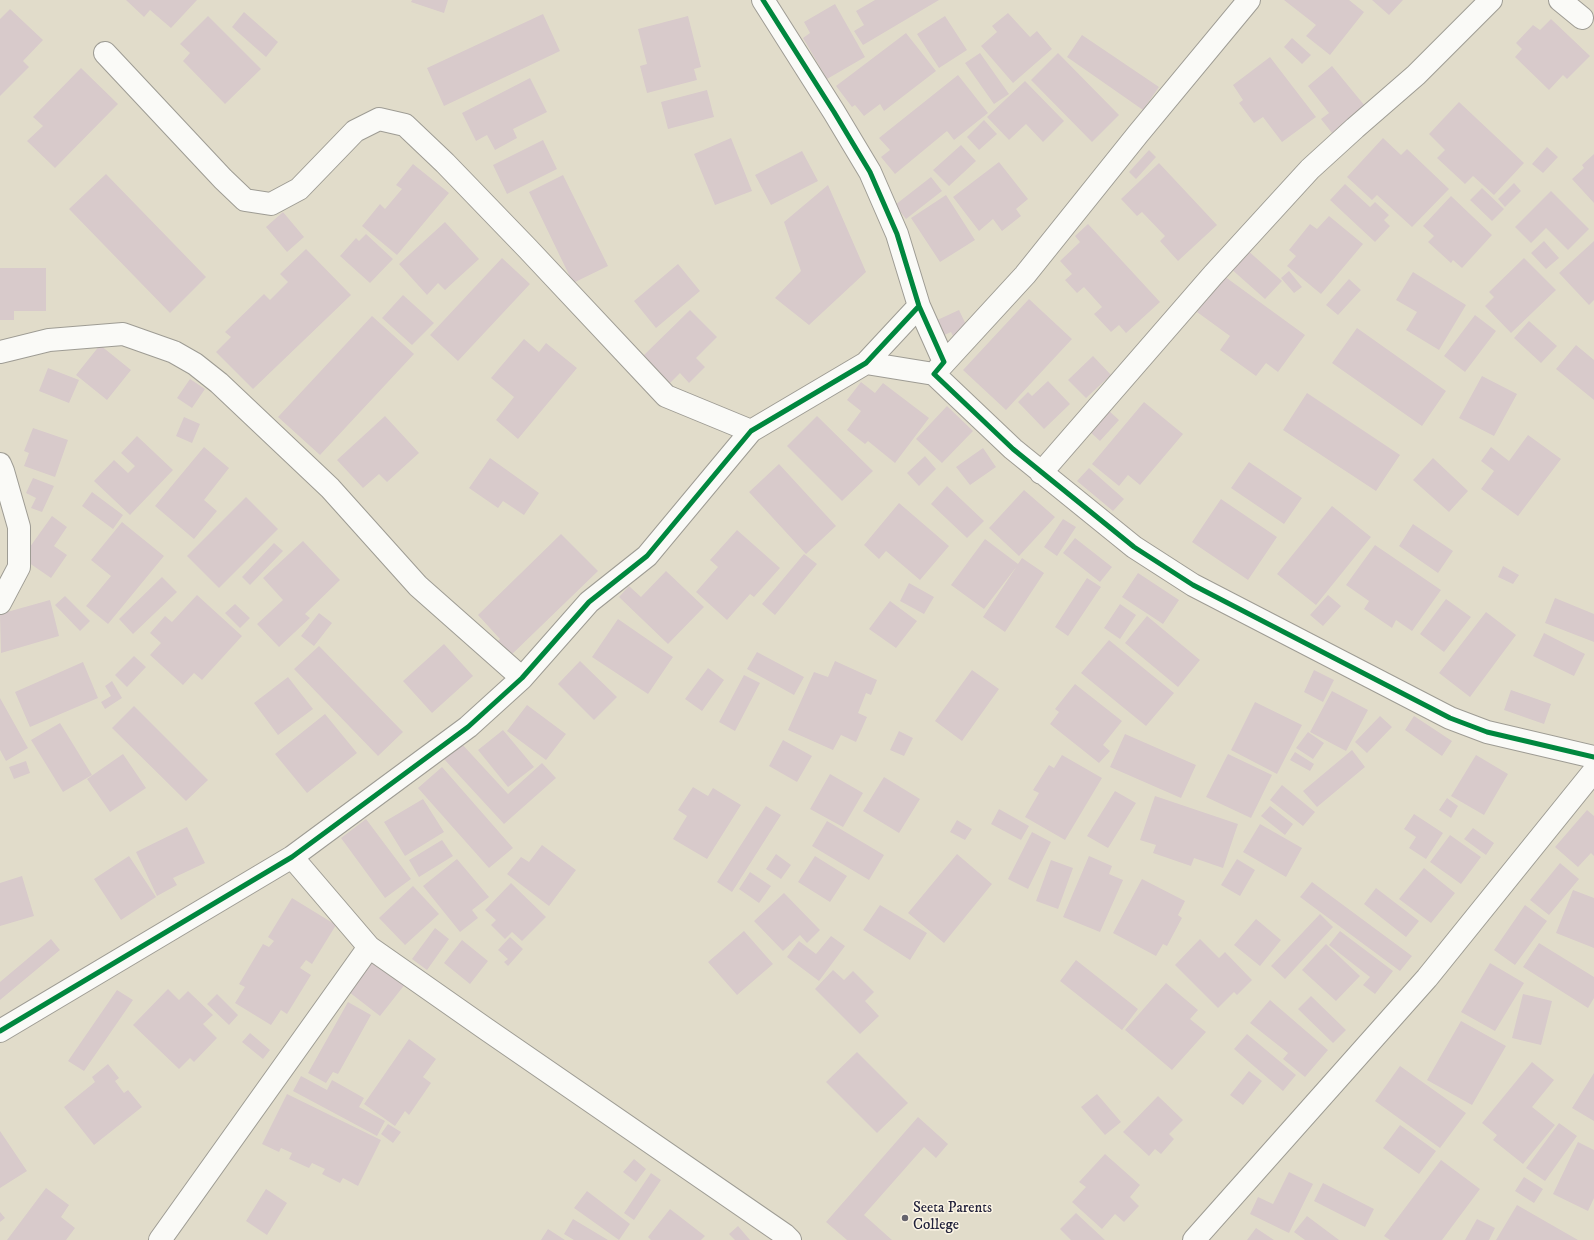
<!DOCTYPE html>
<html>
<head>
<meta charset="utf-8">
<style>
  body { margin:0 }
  canvas { display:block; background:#e1dcca }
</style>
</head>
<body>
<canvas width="1594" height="1240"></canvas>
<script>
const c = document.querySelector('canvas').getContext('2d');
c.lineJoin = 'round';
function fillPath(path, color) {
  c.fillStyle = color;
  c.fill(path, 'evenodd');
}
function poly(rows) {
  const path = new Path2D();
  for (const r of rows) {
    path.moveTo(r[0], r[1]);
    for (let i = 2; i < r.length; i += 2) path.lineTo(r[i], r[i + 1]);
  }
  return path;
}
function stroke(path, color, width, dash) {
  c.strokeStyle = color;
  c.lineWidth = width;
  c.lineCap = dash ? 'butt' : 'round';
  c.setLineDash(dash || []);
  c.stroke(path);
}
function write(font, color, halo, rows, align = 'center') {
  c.font = font + ' "IM FELL DW Pica",serif';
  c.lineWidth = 3;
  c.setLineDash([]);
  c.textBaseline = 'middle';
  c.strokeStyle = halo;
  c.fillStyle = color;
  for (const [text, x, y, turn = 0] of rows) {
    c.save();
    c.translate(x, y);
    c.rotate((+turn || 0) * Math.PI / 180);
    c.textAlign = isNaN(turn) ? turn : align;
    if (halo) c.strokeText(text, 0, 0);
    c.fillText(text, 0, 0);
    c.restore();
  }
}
const building = poly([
  [126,0,197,0,171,28,150,10,144,17],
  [412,0,448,0,444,13,411,2],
  [875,0,939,0,863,45,854,31,864,25,856,11],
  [1284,0,1349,0,1364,12,1330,55,1306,36,1316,25],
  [1372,0,1403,0,1389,15],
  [835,4,865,57,827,79,803,38,810,33,804,22],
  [10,9,43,40,23,61,29,67,0,96,0,19],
  [244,12,278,42,266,57,232,27],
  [1008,13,1030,37,1037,31,1052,49,1013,83,981,46,997,32,992,26],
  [543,14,560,51,444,106,427,68],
  [208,16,261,69,225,104,183,61,190,53,180,44],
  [688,16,701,67,694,69,697,80,647,93,640,66,647,64,638,29],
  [945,16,967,50,939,68,917,34],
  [1551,19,1590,56,1567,79,1563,75,1549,90,1515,57,1522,49,1516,43,1533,25,1540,30],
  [906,33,936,71,884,111,880,104,864,116,855,105,852,107,836,86],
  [1082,35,1159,87,1143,110,1067,57],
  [1292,38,1311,55,1302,64,1284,47],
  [980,53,1009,94,994,104,965,63],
  [1058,53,1119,115,1092,142,1031,80],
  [1270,57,1316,117,1282,142,1263,117,1254,123,1239,103,1243,100,1233,85],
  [1332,66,1365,106,1332,133,1321,119,1329,113,1308,86],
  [81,68,118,104,55,168,27,141,43,126,33,117],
  [958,75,988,113,954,140,947,131,895,174,881,157,890,150,879,138],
  [530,78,547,112,513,129,517,138,495,150,487,135,476,141,462,113],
  [1025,81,1064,121,1043,142,1026,124,1009,140,987,117],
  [707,90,714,117,668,129,661,102],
  [1459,102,1524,163,1494,195,1473,176,1465,184,1437,158,1445,150,1429,134],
  [984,120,997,134,979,150,967,137],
  [731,138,752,191,715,205,694,154],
  [1383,138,1401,155,1407,149,1449,189,1412,227,1377,195,1372,200,1347,177],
  [543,140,557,169,507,194,493,165],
  [961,145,976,161,949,186,933,170],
  [1547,147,1558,157,1543,173,1532,164],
  [1149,150,1156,157,1136,179,1129,172],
  [802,151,818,181,771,205,755,175],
  [1594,154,1594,203,1572,179,1584,168,1582,165],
  [999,162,1028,199,1016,209,1021,216,1002,231,993,219,979,231,953,197],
  [1159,163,1217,225,1178,261,1160,241,1165,236,1142,212,1137,216,1121,199],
  [413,164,449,193,397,255,362,226,380,204,385,209,402,189,396,185],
  [106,174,206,277,170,313,69,209],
  [563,175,608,266,573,283,529,192],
  [931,177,942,191,906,219,895,205],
  [1514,183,1521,191,1505,207,1498,199],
  [1345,184,1370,207,1375,202,1389,215,1384,220,1390,226,1375,242,1330,200],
  [828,185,866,272,809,325,775,298,801,271,784,222],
  [1482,188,1504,209,1492,221,1470,200],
  [1551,191,1589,229,1568,250,1546,228,1531,243,1515,227],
  [946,195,975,240,940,262,911,218],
  [1451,196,1492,235,1462,268,1453,260,1451,263,1428,242,1434,236,1423,226],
  [283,212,304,237,287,252,266,227],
  [1329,216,1363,244,1321,294,1287,266,1296,256,1289,250,1310,224,1317,229],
  [445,222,479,259,445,290,438,283,427,295,399,264],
  [1088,224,1160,302,1126,333,1119,325,1111,332,1094,314,1102,307,1084,287,1077,293,1065,280,1072,274,1060,261,1080,242,1075,236],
  [366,234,393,259,370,283,340,256,356,238,359,241],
  [1544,241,1559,258,1546,269,1531,253],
  [1594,241,1594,300,1589,305,1559,273],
  [306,249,351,295,253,389,216,352,231,337,225,332,264,294,270,300,288,282,280,274],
  [1246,249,1282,281,1265,299,1229,267],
  [502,258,530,284,458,361,430,335],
  [1524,258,1556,290,1511,333,1485,306,1494,297,1489,292],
  [678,264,700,291,656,328,634,301],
  [0,268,46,268,46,311,14,311,14,320,0,320],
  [1289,271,1302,287,1294,293,1281,278],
  [1413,272,1466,305,1439,350,1406,330,1417,312,1396,300],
  [1224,276,1305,335,1278,372,1266,363,1256,376,1220,350,1230,336,1197,312],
  [1349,279,1361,290,1338,315,1326,305],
  [403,295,434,323,412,345,382,318],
  [1029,299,1072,339,1006,410,963,370],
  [690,310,717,337,696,358,705,367,689,383,680,373,670,383,643,356],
  [959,310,970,333,955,340,951,332,940,337,933,322],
  [1475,315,1496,331,1465,372,1444,356],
  [372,316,414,354,320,455,278,417],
  [1529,321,1557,346,1541,363,1514,338],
  [1357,328,1446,391,1422,426,1332,363],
  [524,339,539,352,546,343,577,368,518,439,496,420,514,397,491,378],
  [100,345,131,370,107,400,76,375],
  [1576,345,1594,360,1594,400,1556,369],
  [1093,356,1111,375,1086,398,1068,380],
  [48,368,79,380,69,403,39,391],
  [1482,376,1517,394,1494,436,1459,418],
  [190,379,205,389,192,408,177,398],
  [1048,381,1070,404,1044,429,1018,402,1028,392,1032,396],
  [861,382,875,393,883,383,929,418,895,463,868,441,865,444,847,430,861,411,847,400],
  [1307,393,1400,455,1376,491,1283,430],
  [1144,402,1183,434,1140,485,1128,475,1119,486,1092,464],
  [947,406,973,431,942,463,916,439],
  [1108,410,1119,420,1100,441,1089,431],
  [385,416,419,453,387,482,379,474,363,488,337,460],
  [817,416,873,471,842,501,787,446],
  [184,417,200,424,192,443,176,436],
  [33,428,68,440,55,477,24,466,29,453,24,451],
  [1528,435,1561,459,1518,516,1481,489,1494,471,1481,461,1491,447,1509,461],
  [137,436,173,470,130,515,94,481,114,460,128,473,135,466,121,453],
  [204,447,229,468,204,500,217,511,194,539,155,506],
  [983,448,996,467,970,485,956,467],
  [925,456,936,469,919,486,907,473],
  [490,458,539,493,524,515,503,501,498,508,469,488],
  [1433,458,1468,491,1449,512,1413,480],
  [1249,462,1302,498,1284,524,1231,488],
  [779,464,836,526,806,554,749,492],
  [1089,468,1124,499,1113,511,1077,481],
  [33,478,54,486,42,512,31,508,36,498,26,493],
  [947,486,984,521,967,538,931,504],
  [1024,490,1055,517,1019,556,989,528],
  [92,492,123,515,113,529,82,506],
  [246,497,278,529,219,588,187,556],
  [1221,499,1277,537,1248,580,1192,542],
  [899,503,949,546,920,580,886,551,879,559,864,545],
  [1332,506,1371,537,1316,605,1277,574],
  [52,516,67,527,54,546,67,555,51,578,22,558],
  [1063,519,1076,527,1057,556,1044,547],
  [122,522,164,556,108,624,86,606,111,576,91,560],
  [1413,524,1453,551,1438,573,1399,546],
  [737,530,780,568,754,597,750,594,727,620,696,592,718,567,710,560],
  [561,534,598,571,507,659,493,646,500,639,478,615],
  [1075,538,1112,567,1100,582,1063,553],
  [985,539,1018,564,1022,558,1044,573,1005,632,983,617,1017,566,984,609,951,585],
  [303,541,340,580,305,614,310,618,279,647,257,624,283,600,263,578],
  [274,543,283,551,250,585,242,577],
  [1375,545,1441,590,1412,631,1396,620,1392,628,1364,609,1369,601,1346,585],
  [804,554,817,564,775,615,762,604],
  [1503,566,1519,575,1513,584,1498,577],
  [666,571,704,607,668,644,619,597,629,586,641,597],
  [1138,573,1179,600,1163,624,1122,597],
  [162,577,177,592,133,634,119,619],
  [1087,578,1101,587,1068,636,1055,627],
  [909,583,934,597,924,614,900,601],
  [197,595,242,636,202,680,194,673,183,685,150,655,161,643,150,633,165,616,172,622],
  [1328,595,1341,606,1323,626,1310,615],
  [65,596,90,621,80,631,55,605],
  [1555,598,1594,614,1594,642,1545,623],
  [1446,599,1471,617,1444,652,1420,634],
  [50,600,59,636,1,653,0,614],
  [890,601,917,621,896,648,869,629],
  [235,604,250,618,240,628,225,613],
  [1120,604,1136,615,1120,639,1104,628],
  [1486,612,1516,635,1470,697,1439,673],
  [319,613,332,623,314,646,301,636],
  [1147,616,1200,660,1178,687,1125,643],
  [618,619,673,657,648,694,592,657],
  [1544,633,1585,654,1574,676,1533,656],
  [1109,640,1174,693,1146,726,1081,673],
  [444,644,473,676,432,713,403,681],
  [319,646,403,732,378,756,294,669],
  [757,652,804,677,794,695,747,669],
  [134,656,146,667,127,687,115,675],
  [580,661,617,697,594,720,558,684],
  [835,661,877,680,871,695,866,693,858,713,867,717,856,742,841,735,833,750,788,730,814,672,828,677],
  [83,662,98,698,30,727,15,692],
  [708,668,724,680,702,711,685,699],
  [972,670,999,689,962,741,935,721],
  [1314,670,1334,680,1323,702,1304,692],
  [744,675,760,683,735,731,719,722],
  [288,677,313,709,278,735,254,703],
  [112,681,122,698,105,709,101,702,111,696,105,686],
  [1075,684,1122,721,1103,745,1110,751,1099,763,1050,724,1059,712,1055,709],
  [1511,690,1551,704,1544,724,1504,710],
  [1332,691,1368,710,1346,751,1310,732],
  [0,698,28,748,6,761,0,750],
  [1255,702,1302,725,1277,774,1231,750],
  [527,705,566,734,546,760,507,731],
  [134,706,208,780,186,801,112,728],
  [325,714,357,753,307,793,275,754],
  [1380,716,1392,727,1367,753,1355,742],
  [1414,716,1452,741,1442,756,1405,730],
  [60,723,92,775,63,792,31,740],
  [503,730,534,767,508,787,478,750],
  [899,731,913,738,904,756,890,750],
  [1308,732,1324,743,1313,759,1296,748],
  [1125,734,1196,765,1181,798,1110,767],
  [783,740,812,756,797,782,769,766],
  [461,743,508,794,542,763,556,778,504,824,444,759],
  [1352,750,1365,767,1317,807,1303,791],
  [1295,752,1314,764,1310,771,1290,760],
  [123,754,146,788,110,812,87,779],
  [1228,754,1272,775,1251,818,1206,797],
  [1062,755,1102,778,1065,840,1025,817,1039,793,1033,790,1049,765,1054,768],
  [1476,755,1508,774,1484,815,1451,796],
  [26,761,30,773,14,779,9,767],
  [442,767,513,848,489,868,418,788],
  [830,774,863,793,843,827,810,809],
  [884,777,920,799,899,833,863,811],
  [1282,785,1315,812,1303,826,1270,800],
  [693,787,708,796,713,788,741,805,707,859,673,839,687,816,678,810],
  [1115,791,1136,803,1108,848,1087,836],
  [1155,796,1238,824,1223,868,1194,858,1191,866,1153,853,1156,845,1140,840],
  [1447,798,1458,806,1451,818,1439,810],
  [423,799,444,832,405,856,384,822],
  [766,806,781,815,732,892,717,882],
  [1270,806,1293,824,1285,835,1261,816],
  [999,809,1029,826,1021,840,991,824],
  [1587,810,1594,816,1594,856,1591,853,1578,867,1555,847],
  [1414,814,1443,833,1426,859,1409,848,1416,837,1404,829],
  [366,819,411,879,385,898,341,838],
  [957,820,972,829,965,840,950,832],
  [827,821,884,855,869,880,812,846],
  [1260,824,1302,848,1286,877,1243,852],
  [187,827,205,863,173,878,177,885,157,896,136,852],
  [1473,828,1494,843,1486,855,1464,839],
  [1032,832,1051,842,1028,889,1008,879],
  [1450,835,1481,857,1461,884,1430,862],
  [442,840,453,856,419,877,409,860],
  [542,845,576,870,549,906,507,874,521,857,529,862],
  [776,854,791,865,781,879,766,869],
  [957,854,992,884,944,943,908,913],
  [129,856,156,897,121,920,94,879],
  [815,856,847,876,830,902,798,882],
  [1089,856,1112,866,1109,874,1123,880,1100,932,1063,917],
  [457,859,489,897,472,910,478,918,460,932,423,886],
  [1237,859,1255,870,1240,896,1221,885],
  [1051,860,1073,868,1058,909,1036,901],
  [1560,863,1579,879,1549,915,1530,900],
  [1424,868,1455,893,1431,923,1399,899],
  [750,872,771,886,759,903,739,889],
  [22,876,34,916,0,926,0,883],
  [1142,879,1185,901,1178,915,1182,918,1167,946,1163,944,1156,956,1113,933],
  [1312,882,1412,956,1400,971,1300,897],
  [511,883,546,917,522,941,512,932,505,939,491,925,496,920,485,910],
  [413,886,439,914,405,945,379,918],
  [1376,888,1419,921,1406,937,1364,904],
  [1573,890,1594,898,1594,948,1556,933],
  [784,893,820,930,807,943,800,935,783,951,754,921],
  [292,898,336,925,312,964,306,960,300,968,311,975,287,1014,281,1010,271,1025,235,1003,245,987,239,984,263,944,269,947,274,941,268,937],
  [880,905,927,933,910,960,863,930],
  [1525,905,1547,921,1515,965,1494,950],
  [1320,914,1333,927,1285,979,1271,966],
  [1256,919,1281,940,1260,966,1234,945],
  [435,928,449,939,427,970,412,959],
  [744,931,773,964,737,995,708,962],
  [1340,931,1393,971,1375,994,1363,985,1370,977,1329,945],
  [831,936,845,946,819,981,787,957,799,941,816,954],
  [510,937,523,949,508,966,504,962,508,959,498,950],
  [51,939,60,950,0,1000,0,982],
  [1200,939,1219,958,1225,952,1252,980,1237,995,1234,992,1218,1008,1175,965],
  [462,940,488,961,470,984,444,963],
  [1539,943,1594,977,1594,998,1588,1008,1523,967],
  [1326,944,1360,976,1336,1001,1302,970],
  [369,954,406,983,380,1016,349,992,365,971,359,967],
  [1076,960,1138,1009,1122,1030,1060,981],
  [1490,963,1524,983,1495,1031,1461,1012],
  [833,970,844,980,853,971,874,992,865,1001,879,1016,860,1034,815,989],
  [1166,983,1198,1010,1190,1019,1206,1032,1172,1070,1125,1030],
  [168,989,179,1000,188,991,213,1015,203,1024,217,1038,194,1062,190,1058,179,1069,133,1025],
  [117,990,133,1000,84,1071,68,1061],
  [217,994,238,1015,229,1025,207,1004],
  [1523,994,1552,1001,1541,1045,1512,1038],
  [1311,996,1346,1030,1333,1043,1298,1009],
  [1270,1000,1328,1050,1305,1077,1283,1059,1288,1053,1250,1023],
  [348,1002,371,1015,338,1074,333,1072,326,1083,308,1073],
  [1461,1021,1506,1046,1472,1105,1427,1080],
  [250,1033,270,1050,263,1059,242,1042],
  [1247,1034,1296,1075,1283,1091,1234,1049],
  [409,1039,436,1059,423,1077,431,1083,409,1115,405,1111,395,1126,364,1104],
  [857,1052,908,1103,877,1133,826,1082],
  [1532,1062,1554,1080,1532,1107,1555,1125,1523,1164,1493,1140,1497,1135,1482,1123],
  [108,1064,119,1078,115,1081,124,1093,128,1090,142,1107,94,1145,64,1107,95,1082,92,1077],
  [1400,1066,1466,1113,1440,1148,1375,1101],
  [1249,1071,1262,1081,1243,1105,1230,1095],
  [1594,1073,1594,1121,1572,1108],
  [301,1076,327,1090,332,1080,364,1098,359,1107,385,1121,377,1136,293,1091],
  [287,1094,381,1140,358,1186,343,1178,340,1183,322,1174,325,1169,312,1163,309,1168,289,1159,292,1153,281,1148,279,1152,262,1144],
  [1097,1094,1121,1122,1105,1135,1081,1107],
  [1158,1096,1183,1120,1169,1134,1174,1139,1161,1154,1155,1149,1149,1156,1123,1132],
  [918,1117,948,1144,936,1158,924,1147,864,1215,892,1240,847,1240,826,1222],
  [1559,1123,1577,1136,1545,1181,1526,1168],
  [388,1124,401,1132,393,1143,381,1134],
  [1400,1125,1436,1151,1419,1174,1383,1148],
  [0,1131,27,1171,0,1188],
  [1578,1142,1594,1150,1594,1198,1588,1211,1553,1194],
  [1105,1154,1140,1185,1130,1197,1139,1206,1124,1222,1115,1214,1102,1229,1072,1202,1086,1187,1079,1182],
  [634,1159,646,1169,636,1182,623,1172],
  [1441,1160,1480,1189,1442,1240,1390,1240,1384,1236],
  [1289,1172,1313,1184,1289,1233,1250,1214,1258,1197,1273,1204],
  [651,1173,661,1180,634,1220,624,1213],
  [1524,1177,1543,1189,1534,1203,1515,1191],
  [1323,1183,1374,1209,1365,1227,1314,1201],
  [46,1188,69,1205,61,1217,75,1228,66,1240,7,1240],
  [266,1189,287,1203,267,1235,246,1221],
  [587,1191,630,1224,619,1240,574,1208],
  [1517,1205,1578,1240,1496,1240],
  [670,1209,705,1236,701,1240,651,1240,648,1237],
  [0,1212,5,1218,0,1222],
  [1076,1213,1105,1240,1071,1240,1060,1229],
  [1307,1216,1339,1240,1305,1240,1294,1232],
  [573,1219,608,1240,574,1240,564,1234],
  [1477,1219,1495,1228,1489,1240,1465,1240],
  [738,1226,750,1240,735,1240,729,1234],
  [1256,1228,1274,1240,1247,1240],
  [548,1229,565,1240,541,1240]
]);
const street = poly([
  [763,0,834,112,870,172,897,234,919,306,944,362,934,374,1013,449,1134,547,1193,585,1450,718,1487,732,1594,757],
  [1560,0,1582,18],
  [105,53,223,179,245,200,271,204,299,189,355,131,379,119,405,125,445,163,528,249,666,396,751,431],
  [0,352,49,340,123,334,174,352,195,364,219,383,330,488,418,586,522,678],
  [866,363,934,374,1025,275,1138,134,1249,0],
  [0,464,3,471,19,527,19,567,0,603],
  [1041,473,1213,275,1310,169,1355,128,1416,75,1491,0],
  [292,857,369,947,486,1029,785,1235,790,1240],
  [0,1031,292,857,468,727,522,678,589,602,647,556,751,431,866,363,919,306],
  [160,1240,369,947],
  [1194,1240,1427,978,1594,771]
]);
const cycleway = poly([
  [763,0,834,112,870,172,897,234,919,306,944,362,934,374,1013,449,1134,547,1193,585,1450,718,1487,732,1594,757],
  [0,1031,292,857,468,727,522,678,589,602,647,556,751,431,866,363,919,306]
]);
const markers = [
  [905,1218,4,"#65636d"]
];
const poiNames = [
  ["Seeta Parents",913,1209],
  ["College",913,1226]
];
fillPath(building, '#d8cacb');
stroke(street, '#9e9c94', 24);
stroke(street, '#fafaf7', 22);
stroke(cycleway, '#00873e', 5);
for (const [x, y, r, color] of markers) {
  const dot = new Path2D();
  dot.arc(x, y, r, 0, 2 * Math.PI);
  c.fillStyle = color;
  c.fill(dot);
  stroke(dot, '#fcf5e5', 1.5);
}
write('15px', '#22223b', '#fcf5e5', poiNames, 'left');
</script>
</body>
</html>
